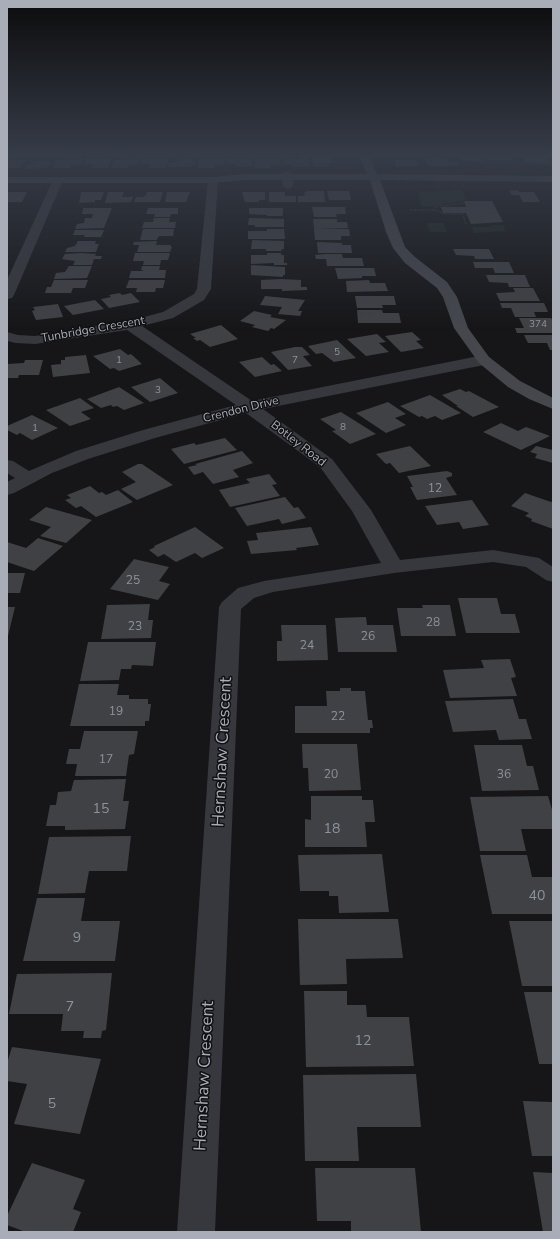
<!DOCTYPE html>
<html>
<head>
<meta charset="utf-8">
<style>
  body { margin:0 }
  #map { position:relative; width:560px; height:1239px; overflow:hidden; background:#161618; font-family:"Nunito Sans",sans-serif }
  canvas { display:block }
  .frame { position:absolute; inset:0; border:8px solid #a8adb8; pointer-events:none }
</style>
</head>
<body>
<div id="map">
<canvas width="560" height="1239"></canvas>
<div class="frame"></div>
</div>
<script>
const c = document.querySelector('canvas').getContext('2d');
c.lineJoin = 'round';
function fillPath(path, color) {
  c.fillStyle = color;
  c.fill(path, 'evenodd');
}
function poly(rows) {
  const path = new Path2D();
  for (const r of rows) {
    path.moveTo(r[0], r[1]);
    for (let i = 2; i < r.length; i += 2) path.lineTo(r[i], r[i + 1]);
  }
  return path;
}
function stroke(path, color, width, dash) {
  c.strokeStyle = color;
  c.lineWidth = width;
  c.lineCap = dash ? 'butt' : 'round';
  c.setLineDash(dash || []);
  c.stroke(path);
}
function write(font, color, halo, rows, align = 'center') {
  c.font = font + ' "Nunito Sans",sans-serif';
  c.lineWidth = 3;
  c.setLineDash([]);
  c.textBaseline = 'middle';
  c.strokeStyle = halo;
  c.fillStyle = color;
  for (const [text, x, y, turn = 0] of rows) {
    c.save();
    c.translate(x, y);
    c.rotate((+turn || 0) * Math.PI / 180);
    c.textAlign = isNaN(turn) ? turn : align;
    if (halo) c.strokeText(text, 0, 0);
    c.fillText(text, 0, 0);
    c.restore();
  }
}
const green = poly([
  [462,190,466,200,436,206,422,206,418,192],
  [427,223,444,223,447,232,430,232],
  [492,225,503,225,506,231,474,233,472,227,492,227]
]);
const building = poly([
  [309,156,309,167,293,167,290,164,283,164,283,159,300,159,300,157],
  [458,156,483,157,485,162,461,161],
  [510,156,512,160,487,160,485,157],
  [312,157,331,157,332,163,329,163,329,167,313,167],
  [433,157,446,158,448,162,457,162,459,166,428,166,424,158,433,158],
  [522,157,548,157,553,165,526,163],
  [7,159,11,159,10,160,27,160,21,168,7,168],
  [83,159,81,164,72,164,70,168,53,168,57,160],
  [85,159,111,159,108,168,91,168,92,164,83,164],
  [137,159,140,159,138,164,129,165,128,168,111,168,114,160],
  [142,159,168,159,166,168,149,168,150,165,141,164],
  [177,159,193,159,193,162,196,162,195,165,192,165,192,167,168,167,169,163,176,163],
  [199,159,225,159,224,164,215,164,215,168,198,168],
  [228,159,252,159,252,167,235,167,236,164,227,164],
  [255,159,281,159,281,164,271,164,271,168,254,168],
  [394,160,417,160,418,166,396,167],
  [33,161,51,161,47,168,24,169,27,164,33,164,34,162,32,162],
  [518,190,519,192,534,192,540,202,523,202,519,195,512,195,509,191],
  [308,191,324,191,325,202,298,202,298,196,305,196,304,192],
  [327,191,349,191,351,200,329,200],
  [7,192,27,192,22,202,7,202],
  [81,192,104,192,101,200,95,200,95,202,79,203],
  [108,192,124,192,122,197,133,197,131,202,105,203],
  [147,192,163,192,160,202,134,202,136,197,143,197,146,195],
  [167,192,190,192,186,202,165,202],
  [242,192,265,192,265,200,259,200,259,202,245,202],
  [269,192,285,192,285,196,296,196,296,202,269,202],
  [464,201,492,201,503,222,471,224,466,213,443,213,441,207,466,207],
  [312,207,345,207,346,214,336,214,337,217,314,217],
  [83,208,112,208,108,218,92,218,93,214,82,214],
  [148,208,178,208,178,214,171,214,170,217,154,217,155,214,146,214],
  [249,208,283,208,283,215,282,216,267,216,267,215,249,214],
  [85,218,108,218,104,228,75,229,77,224,84,223],
  [154,218,170,218,169,222,176,222,175,228,142,228,144,222,153,222],
  [249,218,284,219,284,227,255,227,255,225,248,225],
  [313,219,337,219,337,222,347,222,348,228,314,229],
  [143,229,174,229,173,236,160,236,158,237,157,240,140,240],
  [267,229,284,229,285,239,248,239,248,231,267,231],
  [314,229,349,229,350,236,341,236,341,240,315,240],
  [75,230,104,230,101,237,84,237,85,235,73,235],
  [252,240,284,241,284,249,282,249,281,251,266,251,266,249,251,249],
  [78,241,96,241,95,244,99,244,96,252,65,252,67,248,75,246],
  [157,241,156,245,171,245,171,247,172,247,170,252,137,252,139,245,133,245,134,242],
  [317,242,342,243,342,245,351,245,352,253,318,253],
  [453,249,489,249,494,259,475,259,474,256,456,255],
  [81,253,96,254,95,256,102,256,101,259,94,259,92,265,73,265,75,261,62,259,65,254],
  [135,253,170,253,168,260,161,260,160,265,143,265,144,261,133,261],
  [267,253,281,253,281,255,284,255,284,263,287,263,287,265,274,265,274,263,251,264,251,255,267,255],
  [325,254,342,254,343,258,362,258,364,266,327,266,326,259,316,259,315,255],
  [473,262,509,262,514,273,495,273,493,268,475,268],
  [251,265,285,267,285,275,283,275,283,277,251,275],
  [69,266,92,266,87,278,54,279,56,273,65,272],
  [142,266,160,266,159,270,166,270,165,278,129,278,131,271,144,271,141,270],
  [335,268,374,268,376,276,362,276,362,278,338,279],
  [486,275,525,275,530,287,509,287,508,283,489,282],
  [281,279,301,280,301,287,307,287,307,290,282,291,282,289,261,289,261,280],
  [54,280,88,280,85,288,73,288,71,293,45,293,47,287,51,287],
  [129,280,165,280,163,288,156,288,155,292,136,292,137,288,126,288],
  [369,280,370,283,385,283,388,291,347,292,346,281],
  [513,288,533,288,540,301,500,301,496,293,515,292],
  [120,293,122,295,131,293,140,302,109,308,101,299,111,297,109,295],
  [265,296,305,300,298,311,302,311,300,316,278,314,282,307,260,305],
  [355,296,394,296,396,305,382,305,383,308,357,308],
  [95,300,104,309,73,315,64,306],
  [500,303,544,303,548,312,534,312,536,317,515,317,511,308,502,308],
  [58,304,63,317,36,320,32,311,35,310,33,307],
  [357,310,382,310,383,313,399,313,401,323,358,323],
  [254,311,272,315,270,317,286,320,274,329,271,328,268,331,252,327,255,325,240,321],
  [519,318,551,318,553,322,553,333,517,333,515,328,524,328],
  [221,325,238,339,210,347,200,340,197,341,193,338,196,338,190,334],
  [412,332,421,340,416,341,424,348,401,352,385,336],
  [377,334,386,342,379,343,389,352,366,356,347,339],
  [524,335,553,335,553,350,550,350,547,343,528,343],
  [337,340,356,358,334,362,322,353,316,354,308,346],
  [295,347,302,347,310,355,303,356,312,366,288,370,271,352],
  [120,349,128,355,131,354,142,364,119,371,114,368,110,369,93,356],
  [86,355,90,373,53,377,51,365,61,364,61,360,65,360,65,357],
  [262,357,271,365,274,364,282,371,255,377,239,362],
  [25,360,43,360,39,375,19,375,18,378,8,378,7,364,24,363],
  [160,378,178,393,150,402,131,387],
  [119,387,144,403,124,410,117,406,113,407,111,405,101,408,87,399],
  [460,389,466,392,469,391,499,407,473,417,456,406,458,406,442,395],
  [430,395,461,413,442,420,435,416,427,419,422,416,419,417,400,406],
  [80,398,94,408,81,412,91,419,70,426,46,410],
  [388,402,406,414,395,418,406,425,386,433,356,413],
  [341,412,376,434,350,444,332,431,336,430,320,419],
  [32,415,58,428,32,440,20,433,17,435,7,430,7,426],
  [501,423,518,431,526,427,550,436,521,450,483,432],
  [225,438,237,450,184,464,171,449,194,443,196,445],
  [410,446,431,466,399,473,390,463,386,464,376,454],
  [536,446,553,450,553,463,535,458,537,454,530,452],
  [242,451,253,463,233,470,239,477,213,484,203,472,194,475,188,467,197,465,195,464],
  [138,464,142,464,173,485,137,500,121,489,136,482,122,472],
  [447,471,452,473,452,476,446,478,457,495,417,500,410,487,413,487,407,476],
  [269,474,277,484,272,485,280,496,230,507,219,490,250,483,246,479],
  [90,486,99,493,102,492,106,495,118,490,133,502,96,517,81,506,76,508,65,500,71,498,67,495],
  [525,493,551,502,553,501,553,529,531,521,532,519,525,516,529,513,511,506],
  [285,497,294,508,298,507,306,518,282,524,279,519,247,526,235,508],
  [472,500,489,525,463,529,459,522,437,525,425,506],
  [46,507,92,520,66,543,40,536,51,527,29,520],
  [195,527,224,548,202,558,195,553,176,562,164,554,158,557,149,550,155,547,154,546],
  [311,527,319,545,296,548,297,550,251,554,247,541,258,540,256,533],
  [38,538,63,546,34,571,7,562,7,542,26,548],
  [134,559,169,567,159,581,170,584,158,600,110,589],
  [7,573,25,573,20,593,7,593],
  [458,598,497,598,501,614,515,614,520,633,466,633],
  [150,604,148,620,153,620,151,638,101,639,107,605],
  [422,605,450,605,456,636,401,636,397,608,423,608],
  [7,607,15,607,8,636,7,635],
  [366,617,367,625,393,625,397,652,338,652,335,618],
  [281,625,326,625,328,660,277,661,277,641,282,641],
  [88,642,156,642,153,666,132,665,131,669,121,669,119,680,80,681],
  [510,659,516,677,511,678,517,696,450,698,443,670,484,668,481,660],
  [79,684,119,684,117,695,129,695,129,699,148,699,148,704,151,704,149,721,145,721,145,726,70,726],
  [340,688,351,688,351,691,365,691,368,720,372,720,373,728,370,728,370,733,295,733,295,706,327,706,326,691,340,691],
  [513,699,519,719,526,719,532,739,499,740,496,730,453,732,445,701],
  [84,731,138,731,134,754,129,755,126,776,75,776,77,764,66,764,69,749,80,749],
  [302,744,357,744,361,790,309,791,308,768,303,768],
  [474,745,522,745,527,766,533,766,539,790,482,791],
  [126,779,123,801,129,801,125,829,65,830,65,826,46,826,50,805,56,805,58,792,71,791,74,780],
  [311,796,362,796,362,800,373,800,375,822,365,822,367,847,305,847,305,819,311,820],
  [548,796,553,813,553,829,521,829,526,851,480,851,470,797],
  [131,836,127,871,89,871,85,893,38,894,49,837],
  [382,854,389,912,339,913,338,896,329,896,329,891,300,891,298,855],
  [480,855,527,855,532,877,553,877,553,914,492,914],
  [37,898,85,898,81,921,120,921,115,961,23,961],
  [298,919,398,919,403,958,346,959,347,984,300,985],
  [509,921,553,921,553,986,522,986],
  [112,973,106,1030,102,1031,101,1038,83,1038,84,1031,61,1031,63,1014,9,1014,17,974],
  [304,991,347,991,347,1005,366,1005,367,1017,409,1017,414,1066,306,1067],
  [524,992,553,992,553,1064,539,1064],
  [12,1047,101,1059,80,1134,14,1124,27,1084,7,1081,7,1063],
  [416,1074,421,1127,357,1127,359,1161,305,1161,303,1075],
  [523,1101,553,1102,553,1156,532,1156],
  [32,1163,85,1180,73,1209,81,1212,73,1232,22,1232,23,1231,7,1225,7,1216],
  [315,1168,415,1168,421,1232,351,1232,351,1221,317,1221],
  [533,1172,553,1173,553,1232,543,1232]
]);
const path = poly([
  [463,203,436,207,434,210,445,214,463,214,466,225],
  [410,210,434,210]
]);
const lane = poly([
  [287,177,288,183]
]);
const street = poly([
  [58,177,63,180,14,295,12,298,7,299,7,280,53,180,58,177],
  [213,177,218,180,211,289,204,300,173,318,142,326,252,401,484,355,489,357,492,360,489,363,484,365,263,409,332,459,371,510,400,560,493,550,539,558,553,567,553,582,546,580,526,567,493,562,394,573,273,592,254,598,241,609,215,1232,177,1232,219,607,222,602,238,588,264,581,381,563,352,511,320,467,246,413,155,438,88,459,52,473,14,493,7,495,7,482,15,478,7,473,7,460,13,461,29,471,76,451,143,430,236,405,127,330,35,344,16,343,7,341,7,332,18,335,35,336,129,321,163,312,194,294,197,289,208,180,213,177]
]);
const secondary = poly([
  [359,156,369,156,377,174,553,176,553,182,380,180,405,247,415,257,447,282,457,297,468,328,489,357,520,381,553,398,553,409,529,399,508,387,479,363,454,328,443,297,437,288,405,263,393,248,386,232,370,180,245,180,213,183,7,183,7,177,213,177,245,174,367,174,359,156]
]);
const farNumbernames = [
  ["374",538,325],
  ["5",337,353],
  ["1",119,361],
  ["7",295,361],
  ["3",158,391],
  ["8",343,428],
  ["1",35,429]
];
const farStreetnames = [
  ["Tunbridge Crescent",93,330,-10],
  ["Crendon Drive",241,410,-14],
  ["Botley Road",298,444,38]
];
const numberNames = [
  ["12",435,489],
  ["25",133,581],
  ["28",433,623],
  ["23",135,627],
  ["26",368,637],
  ["24",307,646],
  ["19",116,712],
  ["22",338,717],
  ["17",106,760],
  ["20",331,775],
  ["36",504,775]
];
const nearNumbernames = [
  ["15",101,810],
  ["18",332,830],
  ["40",537,897],
  ["9",77,939],
  ["7",70,1008],
  ["12",363,1042],
  ["5",52,1105]
];
const nearStreetnames = [
  ["Hernshaw Crescent",223,752,-87],
  ["Hernshaw Crescent",205,1076,-87]
];
fillPath(green, '#1e261f');
fillPath(building, '#404145');
stroke(path, '#3d3f44', 1.5, [1, 1.5]);
stroke(lane, '#37383d', 11);
fillPath(street, '#37383d');
fillPath(secondary, '#45474d');
const sky = c.createLinearGradient(0, 0, 0, 330);
sky.addColorStop(0, '#0c0c0d');
sky.addColorStop(0.47, '#363c48');
sky.addColorStop(1, '#363c4800');
c.fillStyle = sky;
c.fillRect(0, 0, 560, 330);
write('10px', '#8e929b', null, farNumbernames);
write('12px', '#a8adb8', '#111113', farStreetnames);
write('12px', '#8e929b', null, numberNames);
write('14px', '#8e929b', null, nearNumbernames);
write('17px', '#a8adb8', '#111113', nearStreetnames);
</script>
</body>
</html>
